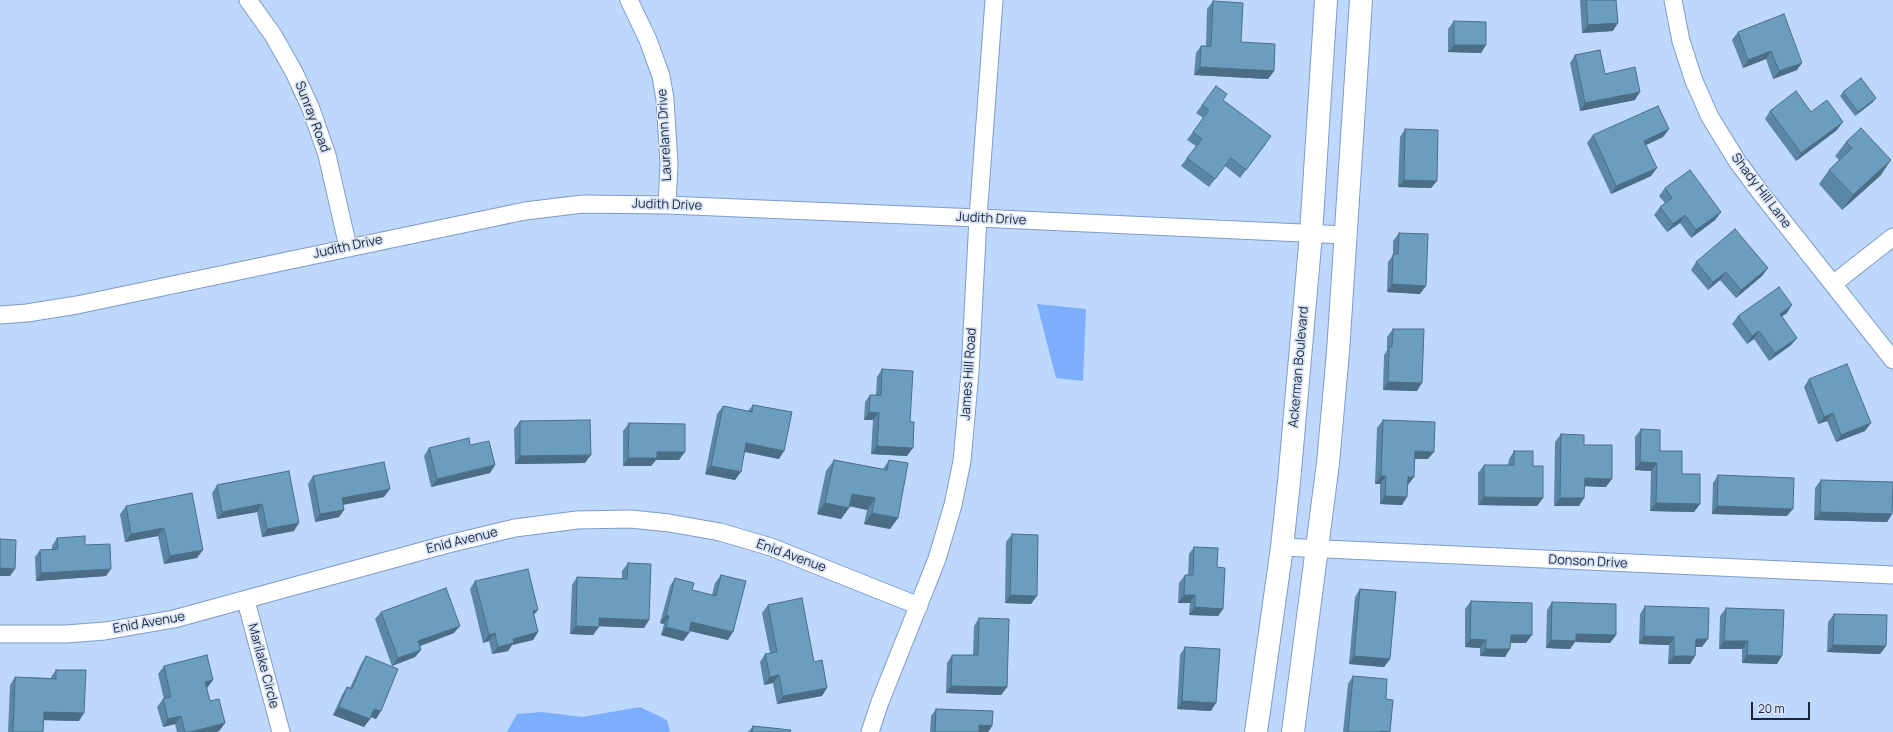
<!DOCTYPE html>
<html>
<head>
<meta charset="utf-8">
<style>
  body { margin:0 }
  #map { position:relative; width:1893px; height:732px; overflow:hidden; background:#bed7fd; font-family:Manrope,sans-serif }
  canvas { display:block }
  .scale { position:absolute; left:1751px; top:702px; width:59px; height:18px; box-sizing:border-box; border:2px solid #1b2638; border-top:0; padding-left:5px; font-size:12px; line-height:14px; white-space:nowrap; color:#1b2638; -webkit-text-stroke:3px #d7e3f7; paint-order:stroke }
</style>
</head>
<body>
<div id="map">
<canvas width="1893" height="732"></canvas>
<div class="scale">20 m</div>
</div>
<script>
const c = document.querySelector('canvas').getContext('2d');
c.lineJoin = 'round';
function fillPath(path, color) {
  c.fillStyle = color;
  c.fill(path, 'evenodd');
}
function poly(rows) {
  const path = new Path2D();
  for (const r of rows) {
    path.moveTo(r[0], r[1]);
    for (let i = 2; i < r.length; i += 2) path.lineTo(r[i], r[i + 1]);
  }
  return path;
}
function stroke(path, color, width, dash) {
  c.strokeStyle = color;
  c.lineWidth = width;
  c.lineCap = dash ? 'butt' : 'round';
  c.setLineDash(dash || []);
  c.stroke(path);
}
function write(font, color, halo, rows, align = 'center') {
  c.font = font + ' Manrope,sans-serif';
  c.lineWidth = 3.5;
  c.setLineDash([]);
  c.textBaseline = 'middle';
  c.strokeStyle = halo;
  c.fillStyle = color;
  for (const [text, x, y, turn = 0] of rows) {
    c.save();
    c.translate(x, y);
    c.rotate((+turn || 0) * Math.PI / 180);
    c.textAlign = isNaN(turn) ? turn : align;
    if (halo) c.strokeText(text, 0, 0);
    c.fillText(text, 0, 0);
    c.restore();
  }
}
const water = poly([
  [1037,304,1086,309,1083,381,1056,378],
  [640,707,667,720,670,732,507,732,517,714,542,712,582,717]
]);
const street = poly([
  [248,0,273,35,294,72,311,109,327,155,348,247],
  [629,0,648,40,661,76,665,99,669,164,667,205],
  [1673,0,1681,41,1694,81,1710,117,1737,161,1760,192,1893,360],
  [1833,284,1893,237],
  [0,315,27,313,77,305,525,211,583,204,667,205,978,218,1345,235],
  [1282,547,1893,575],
  [246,601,281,732],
  [0,634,66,634,105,631,174,619,448,544,515,528,577,520,631,519,669,523,720,532,771,547,919,606],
  [870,732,880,702,937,559,953,505,962,461,970,372,978,218,994,0]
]);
const secondary = poly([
  [1256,732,1282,547,1289,482,1311,234,1326,0],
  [1293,732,1328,463,1338,352,1361,0]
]);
const wall = poly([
  [1580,0,1616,0,1613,31,1582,33],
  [1213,1,1241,42,1274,71,1268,79,1194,75,1196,53,1201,46,1206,46,1207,9],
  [1784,14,1797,70,1773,79,1766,59,1743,68,1732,40,1738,32],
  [1454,21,1486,45,1481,53,1448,52,1448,29],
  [1575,55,1605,74,1635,100,1580,111,1570,63],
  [1843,92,1873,102,1855,116,1840,96],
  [1223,100,1266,144,1240,178,1225,166,1209,187,1181,166,1196,146,1187,140,1203,118,1196,113,1202,105],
  [1770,111,1811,112,1837,130,1796,161,1765,119],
  [1405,129,1437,181,1431,188,1398,187,1400,137],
  [1669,129,1663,137,1646,145,1651,176,1611,194,1587,143,1593,135],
  [1846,142,1881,175,1842,210,1819,184,1829,170,1839,160,1835,156],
  [1665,188,1721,212,1715,220,1691,238,1680,223,1667,232,1654,215,1660,207,1665,203,1659,196],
  [1399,233,1420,294,1387,292,1388,262,1393,255,1393,241],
  [1696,262,1768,268,1762,276,1736,298,1720,280,1708,290,1691,270],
  [1787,313,1782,316,1797,338,1791,345,1769,361,1754,339,1747,344,1732,324,1738,316],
  [1393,329,1417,391,1383,390,1384,355,1387,350,1387,337],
  [882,369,907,456,871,454,873,420,864,420,865,402,870,395,876,395,877,377],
  [1809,379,1865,431,1836,442,1827,421,1818,424,1804,387],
  [753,405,779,459,745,452,735,480,705,474,717,414,723,406,748,411],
  [1383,420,1428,459,1415,459,1408,485,1402,505,1380,504,1380,484,1375,484,1377,428],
  [520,421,585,463,515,464,514,429],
  [629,423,679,460,656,460,651,466,623,466,623,431],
  [1641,429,1682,474,1700,504,1694,512,1650,511,1651,471,1635,470,1635,437],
  [1561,434,1584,445,1606,487,1584,486,1579,506,1554,506,1555,442],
  [470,445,495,465,490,473,431,487,424,456,429,448],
  [1514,451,1533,466,1543,498,1537,506,1478,505,1478,473,1484,465,1508,465,1509,459],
  [834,460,883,469,889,460,898,518,890,529,864,524,867,510,850,506,841,519,817,514,826,471],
  [289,471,294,531,262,537,257,512,217,519,212,493,217,485],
  [1718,475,1787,516,1712,514,1713,483],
  [313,476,384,497,343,505,344,510,339,517,315,522,308,484],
  [1821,480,1892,514,1887,522,1814,520,1815,488],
  [192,493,197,558,164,564,158,536,125,542,120,514,126,506],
  [1012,534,1031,604,1005,603,1006,542],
  [57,538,85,545,106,576,36,581,35,557,40,550,52,549,52,546],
  [1194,547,1217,567,1223,609,1218,616,1189,615,1190,603,1178,603,1179,583,1185,575,1188,575,1189,554],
  [628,563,649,620,644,628,599,626,593,635,570,634,572,585,577,577,622,579,622,571],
  [721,575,728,640,689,631,689,633,683,641,661,635,664,624,660,623,670,586,675,578,692,590,712,595,715,583],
  [475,581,534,615,538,632,533,640,512,645,508,651,492,654,489,641,483,643,470,589],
  [1360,589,1390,659,1384,667,1349,664,1355,597],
  [1471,601,1526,643,1511,643,1505,657,1480,656,1480,648,1465,647,1465,609],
  [1552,602,1616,635,1610,643,1575,642,1570,649,1546,648,1547,610],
  [768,605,814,662,822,696,777,704,773,683,764,685,760,662,765,654,770,653,762,613],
  [1645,606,1702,647,1696,647,1695,656,1690,664,1668,664,1669,645,1639,644,1640,614],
  [1726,608,1777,664,1742,663,1742,649,1719,649,1720,616],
  [381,612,454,633,420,646,421,650,415,657,392,666,375,619],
  [1834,614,1886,646,1880,654,1827,652,1828,622],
  [979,618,1007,687,1001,695,946,693,947,663,952,655,973,655,974,626],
  [1185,647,1211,711,1177,709,1180,655],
  [366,656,376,719,371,717,364,727,333,715,342,695,347,687,350,688,361,664],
  [164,666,213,680,207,688,210,701,225,723,219,731,216,732,177,732,175,724,163,727,157,707,163,699,164,699,158,674],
  [56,670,79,721,44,720,43,732,8,732,10,685,15,677,51,678,51,677],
  [1353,676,1386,699,1390,732,1343,732,1348,684],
  [936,709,992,726,988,732,930,732,931,716],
  [753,726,790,732,748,732]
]);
const shadedWall = poly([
  [1618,23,1613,31,1582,33,1588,25],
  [1454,45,1486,45,1481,53,1448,52],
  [1771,51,1766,59,1743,68,1748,60],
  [1802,63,1797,70,1773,79,1779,71],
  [1200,67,1274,71,1268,79,1194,75],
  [1640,92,1635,100,1580,111,1585,103],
  [1876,98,1873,102,1855,116,1858,112],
  [1843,122,1837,130,1796,161,1801,153],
  [1669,129,1663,137,1639,148,1644,141],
  [1891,160,1881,175,1842,210,1853,195],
  [1657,168,1651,176,1611,194,1616,186],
  [1404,180,1437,181,1431,188,1398,187],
  [1721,212,1715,220,1691,238,1696,230],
  [1685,215,1680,223,1667,232,1673,224],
  [1768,268,1762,276,1736,298,1741,290],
  [1726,272,1720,280,1708,290,1713,282],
  [1392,284,1426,286,1420,294,1387,292],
  [1792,305,1787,313,1775,321,1780,314],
  [1759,331,1754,339,1747,344,1752,336],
  [1797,338,1791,345,1769,361,1775,353],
  [1388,382,1422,383,1417,391,1383,390],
  [869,412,879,413,873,420,864,420],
  [1833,413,1827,421,1818,424,1824,417],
  [1871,423,1865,431,1836,442,1841,435],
  [746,443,784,451,779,459,741,451],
  [877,446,913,448,907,456,871,454],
  [1415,451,1434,452,1428,459,1410,459],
  [657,452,685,452,679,460,656,460,651,466,623,466,628,458],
  [591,455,585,463,515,464,520,456],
  [1640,462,1657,463,1651,471,1635,470],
  [495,465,490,473,431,487,437,479],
  [711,466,741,472,735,480,705,474],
  [1381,476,1386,476,1380,484,1375,484],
  [1408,477,1414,477,1408,485,1402,485],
  [1585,478,1612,479,1606,487,1579,486],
  [390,489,384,497,336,506,342,498],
  [852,494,875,498,867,510,844,505],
  [1385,496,1407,497,1402,505,1380,504],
  [1484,497,1543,498,1537,506,1478,505],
  [1560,498,1584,498,1579,506,1554,506],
  [825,503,849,508,841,519,817,514],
  [1656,503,1700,504,1694,512,1650,511],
  [262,504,257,512,217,519,222,512],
  [1717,506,1793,509,1787,516,1712,514],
  [344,510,339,517,315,522,320,514],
  [1820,512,1892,514,1887,522,1814,520],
  [872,513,898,518,890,529,864,524],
  [299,523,294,531,262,537,267,529],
  [164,528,158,536,125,542,131,534],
  [203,550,197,558,164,564,170,556],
  [0,568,15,569,10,576,0,576],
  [111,569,106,576,36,581,41,573],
  [1010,595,1037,596,1031,604,1005,603],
  [1184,595,1195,595,1190,603,1178,603],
  [1195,607,1223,609,1218,616,1189,615],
  [538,610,532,617,533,611],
  [666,615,669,616,664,624,660,623],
  [599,618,649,620,644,628,594,626],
  [691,622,733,632,728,640,686,630],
  [460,626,454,633,412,649,418,641],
  [576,626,599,627,593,635,570,634],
  [666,627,689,633,683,641,661,635],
  [538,632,533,640,512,645,508,651,492,654,498,647,513,639],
  [495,633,489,641,483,643,489,635],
  [1576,634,1616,635,1610,643,1575,642,1570,649,1546,648,1551,640],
  [1511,635,1532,635,1526,643,1505,643],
  [1644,636,1674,637,1669,645,1639,644],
  [1470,639,1486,640,1480,648,1465,647],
  [1696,639,1708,639,1702,647,1691,647],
  [1724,641,1748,641,1742,649,1719,649],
  [1833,645,1886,646,1880,654,1827,652],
  [1486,649,1510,649,1505,657,1480,656],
  [421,650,415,657,392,666,398,658],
  [1747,655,1782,656,1777,664,1742,663],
  [1354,656,1390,659,1384,667,1349,664],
  [1674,656,1695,656,1690,664,1668,664],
  [779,675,773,683,764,685,770,677],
  [213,680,207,688,200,690,205,682],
  [951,686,1007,687,1001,695,946,693],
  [827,688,822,696,777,704,783,696],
  [1182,701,1216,703,1211,711,1177,709],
  [339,707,370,719,364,727,333,715],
  [374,709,381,711,376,719,369,716],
  [44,712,84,713,79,721,38,720],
  [181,716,175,724,163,727,168,719],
  [225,723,219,731,216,732,190,732],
  [979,725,992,726,988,732,974,732]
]);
const building = poly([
  [1586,0,1616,0,1618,23,1588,25,1586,0],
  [1213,1,1243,3,1241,42,1275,44,1274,71,1200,67,1201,46,1211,46,1213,1],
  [1784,14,1802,63,1779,71,1771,51,1748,60,1738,32,1784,14],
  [1454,21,1486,22,1486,45,1454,45,1454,21],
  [1600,50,1605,74,1635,67,1640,92,1585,103,1575,55,1600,50],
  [1861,78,1876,98,1858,112,1843,92,1861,78],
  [1216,86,1227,94,1223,100,1271,136,1246,170,1231,158,1215,179,1187,158,1202,139,1193,132,1209,110,1202,105,1216,86],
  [1796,91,1811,112,1827,100,1843,122,1801,153,1770,111,1796,91],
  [1658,106,1669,129,1644,141,1657,168,1616,186,1593,135,1658,106],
  [1861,128,1891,160,1853,195,1829,170,1852,148,1846,142,1861,128],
  [1405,129,1438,130,1437,181,1404,180,1405,129],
  [1690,170,1721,212,1696,230,1685,215,1673,224,1660,207,1672,198,1665,188,1690,170],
  [1735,229,1768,268,1741,290,1726,272,1713,282,1696,262,1735,229],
  [1399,233,1428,234,1426,286,1392,284,1393,254,1398,254,1399,233],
  [1779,287,1792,305,1780,314,1797,338,1775,353,1759,331,1752,336,1738,316,1779,287],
  [1393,329,1424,329,1422,383,1388,382,1389,347,1392,347,1393,329],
  [1847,364,1871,423,1841,435,1833,413,1824,417,1809,379,1847,364],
  [882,369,913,371,910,422,914,422,913,448,877,446,879,413,869,412,870,395,881,395,882,369],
  [753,405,792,412,784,451,746,443,741,472,711,466,723,406,752,412,753,405],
  [590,420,591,455,520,456,520,421,590,420],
  [1383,420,1435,422,1434,452,1415,451,1414,477,1408,477,1407,497,1385,496,1386,476,1381,476,1383,420],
  [629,423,685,424,685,452,657,452,657,458,628,458,629,423],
  [1641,429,1660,430,1660,451,1682,451,1682,474,1700,474,1700,504,1656,503,1657,463,1640,462,1641,429],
  [1561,434,1584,435,1584,445,1612,445,1612,479,1585,478,1584,498,1560,498,1561,434],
  [469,438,470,445,489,441,495,465,437,479,429,448,469,438],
  [1514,451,1533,451,1533,466,1543,466,1543,498,1484,497,1484,465,1514,465,1514,451],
  [834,460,887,470,889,460,908,463,898,518,872,513,875,498,852,494,849,508,825,503,834,460],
  [384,462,390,489,342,498,344,510,320,514,313,476,384,462],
  [289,471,299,523,267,529,262,504,222,512,217,485,289,471],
  [1718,475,1794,478,1793,509,1717,506,1718,475],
  [1821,480,1893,482,1892,514,1820,512,1821,480],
  [192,493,203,550,170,556,164,528,131,534,126,506,192,493],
  [1012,534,1038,535,1037,596,1010,595,1012,534],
  [85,536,85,545,110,544,111,569,41,573,40,550,58,549,57,538,85,536],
  [0,539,16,540,15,569,0,568,0,539],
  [1194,547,1218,548,1217,567,1225,568,1223,609,1195,607,1195,595,1184,595,1185,575,1193,575,1194,547],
  [628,563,651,564,649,620,599,618,599,627,576,626,577,577,627,579,628,563],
  [528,569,538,610,533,611,538,632,513,639,514,643,498,647,495,633,489,635,475,581,528,569],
  [721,575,746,581,733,632,691,622,689,633,666,627,669,616,666,615,675,578,694,583,692,590,716,596,721,575],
  [446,588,460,626,418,641,421,650,398,658,381,612,446,588],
  [1360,589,1396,592,1390,659,1354,656,1360,589],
  [802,598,814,662,822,660,827,688,783,696,779,675,770,677,765,654,777,652,768,605,802,598],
  [1471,601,1532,603,1532,635,1511,635,1510,649,1486,649,1486,640,1470,639,1471,601],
  [1552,602,1616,604,1616,635,1576,634,1576,641,1551,640,1552,602],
  [1645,606,1709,608,1708,639,1696,639,1695,656,1674,656,1674,637,1644,636,1645,606],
  [1726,608,1784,610,1782,656,1747,655,1748,641,1724,641,1726,608],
  [1834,614,1887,615,1886,646,1833,645,1834,614],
  [979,618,1009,619,1007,687,951,686,952,655,978,655,979,618],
  [1185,647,1220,649,1216,703,1182,701,1185,647],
  [207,655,213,680,205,682,210,701,219,699,225,723,190,732,185,732,181,716,168,719,163,699,171,697,164,666,207,655],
  [366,656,398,669,381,711,374,709,370,719,339,707,347,687,352,689,366,656],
  [56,670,86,670,84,713,44,712,43,732,13,732,15,677,56,679,56,670],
  [1353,676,1387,679,1386,699,1393,700,1390,732,1381,731,1381,732,1348,732,1353,676],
  [936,709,993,711,992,726,979,725,979,732,935,732,936,709],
  [753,726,791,730,790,732,752,732,753,726]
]);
const streetNames = [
  ["Sunray Road",312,117,69],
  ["Laurelann Drive",665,135,-93],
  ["Shady Hill Lane",1761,191,53],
  ["Judith Drive",667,205,2],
  ["Judith Drive",991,219,3],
  ["Judith Drive",348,247,-12],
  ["Ackerman Boulevard",1299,367,-85],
  ["James Hill Road",969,374,-86],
  ["Enid Avenue",462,541,-14],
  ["Enid Avenue",791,556,20],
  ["Donson Drive",1588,562,3],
  ["Enid Avenue",149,623,-10],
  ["Marilake Circle",263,666,75]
];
fillPath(water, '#7caefd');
stroke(street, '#7e9bc8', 19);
stroke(secondary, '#7e9bc8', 24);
stroke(street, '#fff', 17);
stroke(secondary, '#fff', 22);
fillPath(wall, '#5c87a4');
fillPath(shadedWall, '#4b6e86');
fillPath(building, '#6b9dbf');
stroke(building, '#4b6e86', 1);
write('13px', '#1b2638', '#d7e3f7', streetNames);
</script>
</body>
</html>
